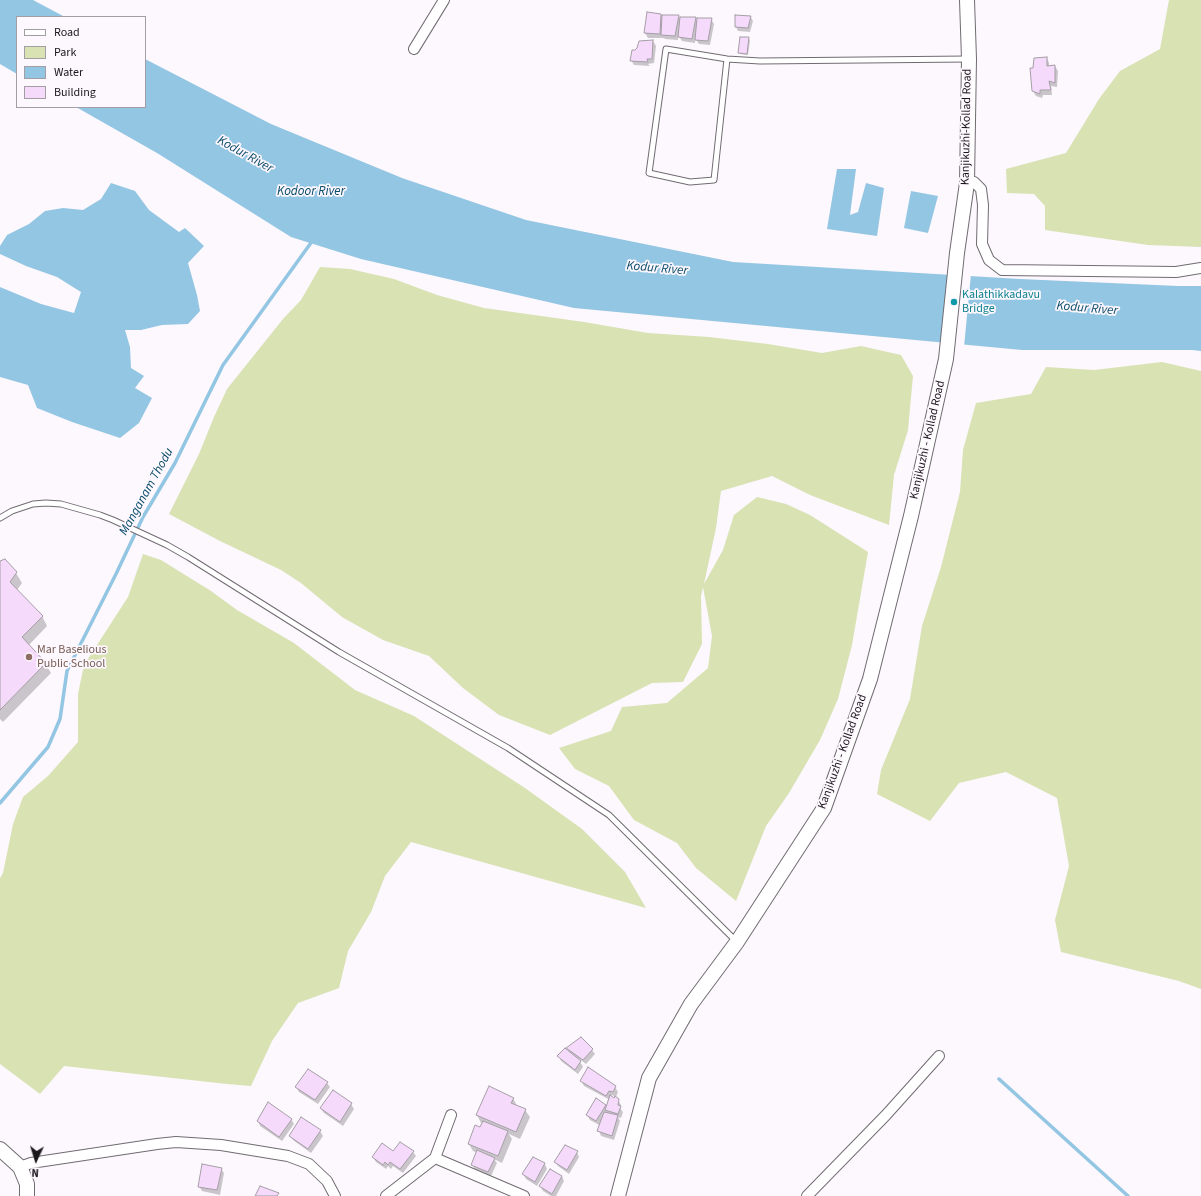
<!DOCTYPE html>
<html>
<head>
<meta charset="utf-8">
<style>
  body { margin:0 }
  #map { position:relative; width:1201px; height:1196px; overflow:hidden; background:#fdf7fe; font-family:"Source Sans 3",sans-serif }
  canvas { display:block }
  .legend { position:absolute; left:16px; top:16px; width:130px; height:92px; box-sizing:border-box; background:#fdf7fe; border:1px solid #a39ea3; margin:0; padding:5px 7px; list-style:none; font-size:12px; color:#1b181b }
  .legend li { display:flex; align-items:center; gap:8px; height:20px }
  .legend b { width:20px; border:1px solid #a39ea3 }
  .north { position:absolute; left:16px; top:1140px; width:40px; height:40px; -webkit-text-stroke:3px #fdf7fe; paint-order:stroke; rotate:184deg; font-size:11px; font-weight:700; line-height:16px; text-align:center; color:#1b181b }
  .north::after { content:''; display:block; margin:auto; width:14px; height:18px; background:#1b181b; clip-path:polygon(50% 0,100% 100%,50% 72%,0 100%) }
</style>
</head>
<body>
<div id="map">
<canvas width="1201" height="1196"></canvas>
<ul class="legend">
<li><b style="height:5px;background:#fff"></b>Road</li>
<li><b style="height:11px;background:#d8e2b3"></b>Park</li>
<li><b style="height:11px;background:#93c6e3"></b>Water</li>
<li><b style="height:11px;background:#f6dafc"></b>Building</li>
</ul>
<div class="north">N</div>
</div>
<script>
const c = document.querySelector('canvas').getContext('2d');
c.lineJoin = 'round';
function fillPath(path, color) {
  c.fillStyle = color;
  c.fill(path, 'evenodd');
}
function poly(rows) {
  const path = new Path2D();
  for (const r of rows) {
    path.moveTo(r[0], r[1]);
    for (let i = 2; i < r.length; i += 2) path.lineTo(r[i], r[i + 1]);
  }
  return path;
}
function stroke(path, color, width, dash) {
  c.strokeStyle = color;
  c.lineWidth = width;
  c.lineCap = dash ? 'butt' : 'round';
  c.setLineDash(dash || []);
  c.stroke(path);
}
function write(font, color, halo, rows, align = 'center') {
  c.font = font + ' "Source Sans 3",sans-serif';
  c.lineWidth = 3.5;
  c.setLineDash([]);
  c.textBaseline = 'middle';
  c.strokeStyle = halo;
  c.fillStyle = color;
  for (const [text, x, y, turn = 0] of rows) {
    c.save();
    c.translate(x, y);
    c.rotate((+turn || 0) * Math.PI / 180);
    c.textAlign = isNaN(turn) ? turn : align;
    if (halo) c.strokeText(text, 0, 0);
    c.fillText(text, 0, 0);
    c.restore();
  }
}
const green = poly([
  [1169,0,1201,0,1201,247,1148,245,1045,230,1045,206,1034,194,1007,193,1006,169,1066,153,1099,99,1120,71,1160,49],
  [320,267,350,269,394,279,437,295,484,308,584,322,648,333,709,337,768,344,822,353,861,346,901,355,913,376,908,430,894,475,889,525,810,495,772,476,721,491,716,528,704,584,723,550,734,515,757,497,786,504,810,515,868,552,852,645,838,699,820,740,789,793,766,826,736,901,696,868,677,843,634,820,609,786,575,769,559,748,611,731,622,707,667,703,708,668,712,636,703,587,701,596,702,644,683,682,652,683,550,735,499,715,463,688,429,656,383,640,342,617,301,583,281,570,220,541,169,514,199,454,214,417,227,389,283,319,301,300],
  [1162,362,1201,371,1201,989,1179,981,1061,952,1055,920,1069,866,1057,798,1006,772,959,783,930,821,877,794,881,770,910,699,922,626,941,567,960,492,963,450,976,403,1031,394,1046,367,1094,370],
  [143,554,161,560,211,591,237,610,294,643,355,690,414,716,525,788,582,829,625,872,646,908,411,842,385,876,371,912,348,951,339,988,298,1003,272,1041,251,1086,227,1084,64,1066,40,1094,0,1064,0,878,3,873,13,824,23,797,48,776,78,742,78,694,84,665,128,597]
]);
const water = poly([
  [0,0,33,0,65,17,17,17,17,74,0,64],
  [145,59,271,124,402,178,526,220,733,262,1020,279,1178,286,1201,286,1201,351,1192,350,1022,350,574,308,361,259,291,237,157,153,76,107,145,107],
  [837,169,856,169,850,215,858,212,866,183,884,188,877,236,827,229],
  [111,183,135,191,149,210,179,232,185,228,204,246,188,263,197,295,200,311,188,324,162,325,141,330,125,330,130,347,131,368,144,376,135,388,152,398,139,423,120,438,72,422,37,408,28,385,0,377,0,287,41,304,74,313,81,292,57,277,26,266,0,254,0,246,7,235,29,224,45,211,63,208,83,210,101,199],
  [911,191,938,196,928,233,904,228]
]);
const pier = poly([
  [950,273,971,274,964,347,943,345]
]);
const shadow = poly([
  [661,15,663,19,678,16,679,18,695,18,698,22,711,19,714,24,710,45,699,44,695,38,695,43,682,41,678,35,678,40,665,39,664,38,648,38,645,33],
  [750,16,753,21,750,32,738,31,736,27],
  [748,38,750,40,748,55,740,54,739,52],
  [653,41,656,46,654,63,648,64,650,66,634,65,631,60,635,51],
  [1047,58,1049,63,1049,66,1055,66,1058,71,1057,87,1051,86,1052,95,1043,95,1042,98,1036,96,1033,91,1034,69],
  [0,562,16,573,22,583,17,590,42,616,47,626,28,646,45,663,51,673,3,722,0,719],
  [568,1048,592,1050,595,1054,586,1064,578,1058,583,1067,578,1074,561,1061,559,1056,571,1054],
  [581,1081,615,1087,618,1092,616,1097,612,1095,611,1096,614,1099,618,1100,621,1105,620,1108,623,1112,621,1118,618,1117,620,1121,614,1140,601,1136,599,1131,601,1121,599,1125,590,1120,587,1115,606,1105,607,1108,610,1100,584,1086],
  [327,1083,330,1087,318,1104,299,1092,296,1087],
  [489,1088,513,1098,517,1106,525,1110,530,1117,520,1139,509,1134,512,1139,502,1163,494,1159,497,1163,491,1176,475,1169,472,1165,477,1153,473,1151,469,1144,481,1129,483,1123,481,1123,477,1115],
  [333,1091,351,1104,354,1109,343,1126,324,1113,321,1109],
  [291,1119,294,1124,282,1141,260,1126,258,1121],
  [301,1119,320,1131,323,1136,311,1153,293,1140,290,1136],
  [413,1152,416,1156,403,1173,393,1166,391,1169,388,1166,386,1169,376,1162,373,1157],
  [577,1152,579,1157,569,1174,558,1166,555,1162],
  [533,1158,545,1164,547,1169,537,1186,526,1179,523,1174],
  [221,1169,224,1173,220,1195,202,1191,199,1186],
  [562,1176,564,1181,556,1196,551,1196,543,1191,540,1186]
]);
const stream = poly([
  [0,803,48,747,60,719,67,671,116,574,143,517,175,463,223,365,313,240],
  [999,1079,1128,1196]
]);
const building = poly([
  [647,12,661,14,660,34,644,33,647,12],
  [662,15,679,15,675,36,661,35,662,15],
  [735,15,751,16,748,28,735,27,735,15],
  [680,17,696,17,692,39,678,37,680,17],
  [697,18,712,18,708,41,695,40,697,18],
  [740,37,749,37,747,54,738,53,740,37],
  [653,40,652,59,647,59,648,62,630,61,632,50,635,50,637,48,639,41,653,40],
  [1047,57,1047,66,1055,65,1055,83,1049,81,1051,90,1040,90,1040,94,1032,91,1030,68,1033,68,1034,58,1047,57],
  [5,559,17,572,10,582,43,616,22,637,46,663,0,710,0,561,5,559],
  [581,1037,593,1049,583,1060,566,1048,581,1037],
  [565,1048,581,1061,575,1070,557,1056,565,1048],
  [588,1067,616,1086,613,1092,609,1091,606,1096,580,1081,588,1067],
  [308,1069,328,1082,315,1100,295,1087,308,1069],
  [489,1086,514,1098,511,1103,526,1109,516,1132,476,1115,489,1086],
  [333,1090,352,1103,340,1122,320,1108,333,1090],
  [610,1095,614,1098,615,1096,619,1099,618,1105,621,1106,618,1114,605,1110,610,1095],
  [596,1098,606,1105,596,1121,586,1115,596,1098],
  [268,1102,292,1119,279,1137,257,1121,268,1102],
  [604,1112,618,1115,612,1136,597,1131,604,1112],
  [301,1117,321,1130,308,1149,289,1136,301,1117],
  [483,1121,508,1131,498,1156,468,1144,475,1125,480,1127,483,1121],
  [400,1142,414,1151,400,1169,390,1162,388,1165,385,1162,383,1165,372,1157,382,1143,393,1151,400,1142],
  [565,1145,578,1151,567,1170,554,1162,565,1145],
  [477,1150,495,1158,488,1172,471,1165,477,1150],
  [533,1157,545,1163,535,1182,522,1174,533,1157],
  [202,1164,222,1168,217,1190,198,1187,202,1164],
  [550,1169,562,1176,552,1194,539,1186,550,1169],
  [260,1186,279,1193,277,1196,255,1196,260,1186]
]);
const lane = poly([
  [727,59,714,180,690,182,649,173,666,49,727,59,760,61,968,59],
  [0,518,12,511,33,504,46,503,61,504,100,515,113,520,167,545,188,557,339,652,508,748,609,815,737,942]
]);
const street = poly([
  [414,49,444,0],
  [967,183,974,182,981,189,983,205,982,244,989,260,1002,270,1176,272,1201,268],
  [435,1158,451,1115],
  [20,1167,31,1163,157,1144,176,1142,221,1145,288,1156,309,1164,327,1181,335,1196],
  [386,1196,435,1158,524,1196],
  [807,1196,886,1115,939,1056]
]);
const secondary = poly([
  [0,1149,20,1167,27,1184,27,1196],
  [618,1196,649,1078,691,1004,737,942,824,808,870,679,911,516,946,359,957,253,967,183,969,59,967,0]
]);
const markers = [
  [954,302,4,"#0f9aa8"],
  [29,657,4,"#8d6e63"]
];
const streetNames = [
  ["Kanjikuzhi-Kollad Road",967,127,-89],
  ["Kanjikuzhi - Kollad Road",928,440,-77],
  ["Kanjikuzhi - Kollad Road",843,752,-70]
];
const cultureNames = [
  ["Kalathikkadavu",962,295],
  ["Bridge",962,309]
];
const educationNames = [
  ["Mar Baselious",37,650],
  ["Public School",37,664]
];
const waterNames = [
  ["Kodur River",245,155,29],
  ["Kodoor River",311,192],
  ["Kodur River",657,269,5],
  ["Kodur River",1087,309,5],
  ["Manganam Thodu",147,492,-61]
];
fillPath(green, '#d8e2b3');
fillPath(water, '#93c6e3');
fillPath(pier, '#fdf7fe');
fillPath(shadow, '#0003');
stroke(stream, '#93c6e3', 3.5);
fillPath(building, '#f6dafc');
stroke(building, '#a59ea6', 1);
stroke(lane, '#716b72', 7);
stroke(street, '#716b72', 12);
stroke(secondary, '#716b72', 16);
stroke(lane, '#fff', 5);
stroke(street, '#fff', 10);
stroke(secondary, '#fff', 14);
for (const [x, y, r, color] of markers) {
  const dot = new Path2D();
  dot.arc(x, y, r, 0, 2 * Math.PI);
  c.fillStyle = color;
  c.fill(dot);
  stroke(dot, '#fdf7fe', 1.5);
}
write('12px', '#1b181b', '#fdf7fe', streetNames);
write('12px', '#0d838f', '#fdf7fe', cultureNames, 'left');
write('12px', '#785e54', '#fdf7fe', educationNames, 'left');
write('italic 13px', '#084b68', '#fdf7fe', waterNames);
</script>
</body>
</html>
